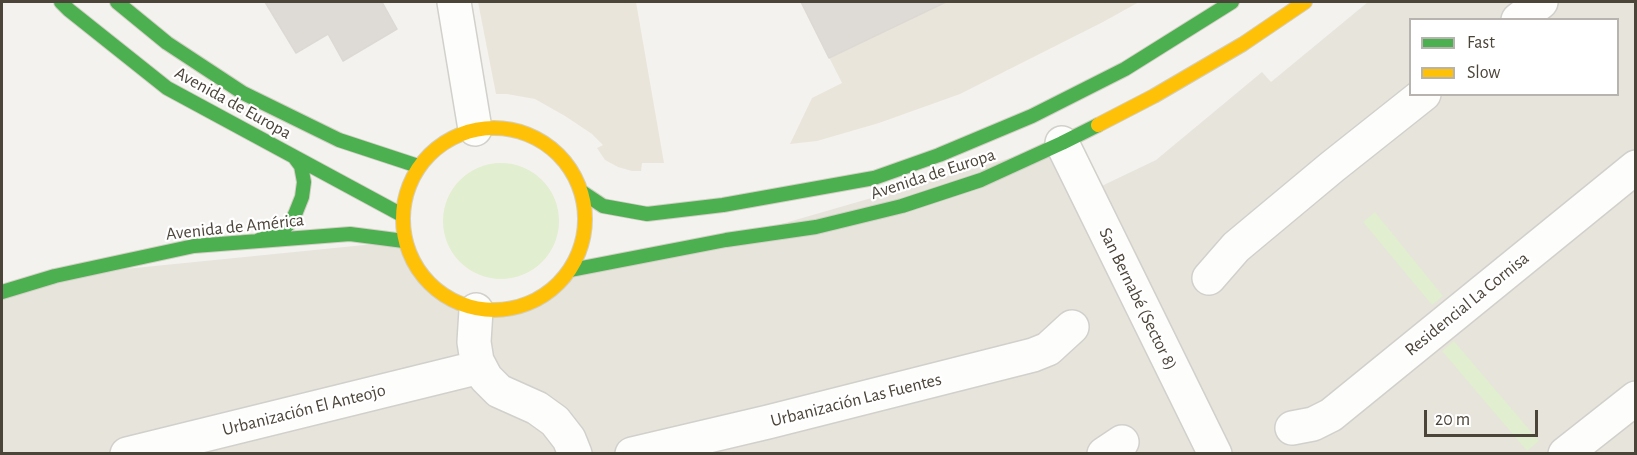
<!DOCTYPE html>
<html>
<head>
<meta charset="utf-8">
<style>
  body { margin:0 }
  #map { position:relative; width:1637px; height:455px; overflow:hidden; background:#f4f2ee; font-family:"Alegreya Sans",sans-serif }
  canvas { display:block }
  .frame { position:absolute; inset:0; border:3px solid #4b4439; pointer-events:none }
  .legend { position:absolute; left:1409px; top:18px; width:210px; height:78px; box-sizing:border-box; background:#fff; border:2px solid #b7b4b0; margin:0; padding:8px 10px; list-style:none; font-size:18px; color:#4b4439 }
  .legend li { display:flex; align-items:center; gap:12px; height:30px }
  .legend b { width:30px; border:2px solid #b7b4b0 }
  .scale { position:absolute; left:1424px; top:410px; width:114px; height:27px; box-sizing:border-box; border:3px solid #4b4439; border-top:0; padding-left:8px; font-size:18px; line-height:21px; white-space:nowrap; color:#4b4439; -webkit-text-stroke:4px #fff; paint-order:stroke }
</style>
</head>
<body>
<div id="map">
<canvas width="1637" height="455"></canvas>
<div class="frame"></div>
<ul class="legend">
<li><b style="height:8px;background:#4caf50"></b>Fast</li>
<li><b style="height:8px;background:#ffc107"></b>Slow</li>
</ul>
<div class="scale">20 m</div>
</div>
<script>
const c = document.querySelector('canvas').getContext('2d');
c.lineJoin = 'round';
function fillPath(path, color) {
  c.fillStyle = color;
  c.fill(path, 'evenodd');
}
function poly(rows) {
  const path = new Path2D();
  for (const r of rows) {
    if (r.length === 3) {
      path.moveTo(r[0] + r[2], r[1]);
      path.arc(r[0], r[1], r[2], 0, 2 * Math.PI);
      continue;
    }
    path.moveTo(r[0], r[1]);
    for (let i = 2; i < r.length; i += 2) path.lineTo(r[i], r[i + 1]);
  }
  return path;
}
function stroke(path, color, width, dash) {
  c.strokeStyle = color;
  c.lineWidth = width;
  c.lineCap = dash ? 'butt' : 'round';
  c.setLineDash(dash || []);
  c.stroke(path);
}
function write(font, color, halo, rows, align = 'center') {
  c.font = font + ' "Alegreya Sans",sans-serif';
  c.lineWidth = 4.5;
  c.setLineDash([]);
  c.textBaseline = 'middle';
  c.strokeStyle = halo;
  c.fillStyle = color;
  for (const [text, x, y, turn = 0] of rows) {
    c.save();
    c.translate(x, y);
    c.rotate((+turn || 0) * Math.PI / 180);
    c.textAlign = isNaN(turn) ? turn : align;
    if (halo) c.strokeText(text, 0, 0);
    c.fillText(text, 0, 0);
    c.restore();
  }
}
const residential = poly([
  [1368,2,1635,2,1635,453,2,453,2,292,55,276,404,241,414,265,430,286,451,301,476,310,503,311,530,304,553,290,571,270,726,240,1062,143,1087,193,1156,160,1262,72,1271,82],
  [1410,20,1618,20,1618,94,1410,94]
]);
const education = poly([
  [478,2,636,2,664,163,642,163,641,171,632,171,618,167,605,160,597,148,603,145,592,134,565,116,535,99,507,94,496,94],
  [801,2,1139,2,1103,22,960,94,879,123,817,141,790,144,812,98,842,83]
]);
const green = poly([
  [501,221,58],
  [1375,212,1443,296,1432,305,1363,222],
  [1454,341,1539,441,1527,451,1442,351]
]);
const building = poly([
  [265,2,382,2,397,29,343,61,328,34,296,53,265,2],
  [801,2,946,2,829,58,801,2]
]);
const street = poly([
  [454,2,475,129],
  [1518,20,1541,2],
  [1062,143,1215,454],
  [1209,278,1236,247,1332,167,1424,94],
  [476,310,474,342,477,361,486,378,499,391,537,408,555,421,569,439,575,454],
  [1292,428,1313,424,1331,415,1636,167],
  [127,454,480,367],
  [632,454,768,422,1033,355,1048,349,1072,327],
  [1104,454,1122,442],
  [1565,454,1636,398]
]);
const fast = poly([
  [61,2,69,10,167,88,402,215],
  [117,2,167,43,243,93,339,140,418,166],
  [582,192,603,206,647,214,723,205,874,178,939,155,1032,116,1125,69,1232,2],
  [259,240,272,236,283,229,292,221,296,212,302,197,304,182,301,166,295,158],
  [571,270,726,240,816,227,902,206,981,180,1062,143,1098,125],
  [2,292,55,276,194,246,350,234,404,241]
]);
const slow = poly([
  [1098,125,1154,96,1243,44,1305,2],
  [494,219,91]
]);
const streetNames = [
  ["Avenida de Europa",233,103,29],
  ["Avenida de Europa",933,174,-18],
  ["Avenida de América",235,227,-6],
  ["San Bernabé (Sector 8)",1138,299,64],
  ["Residencial La Cornisa",1467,304,-39],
  ["Urbanización Las Fuentes",856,400,-14],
  ["Urbanización El Anteojo",304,410,-14]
];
fillPath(residential, '#e7e4dc');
fillPath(education, '#eae5da');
fillPath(green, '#e1eecf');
fillPath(building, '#dedbd6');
stroke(building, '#dcd9d4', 1.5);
stroke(street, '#d2d0cb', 36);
stroke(fast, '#d3cfc5', 16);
stroke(slow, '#d3cfc5', 16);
stroke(street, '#fdfdfc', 33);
stroke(fast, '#4caf50', 14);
stroke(slow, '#ffc107', 14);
write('18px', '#4b4439', '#fff', streetNames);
</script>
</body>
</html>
